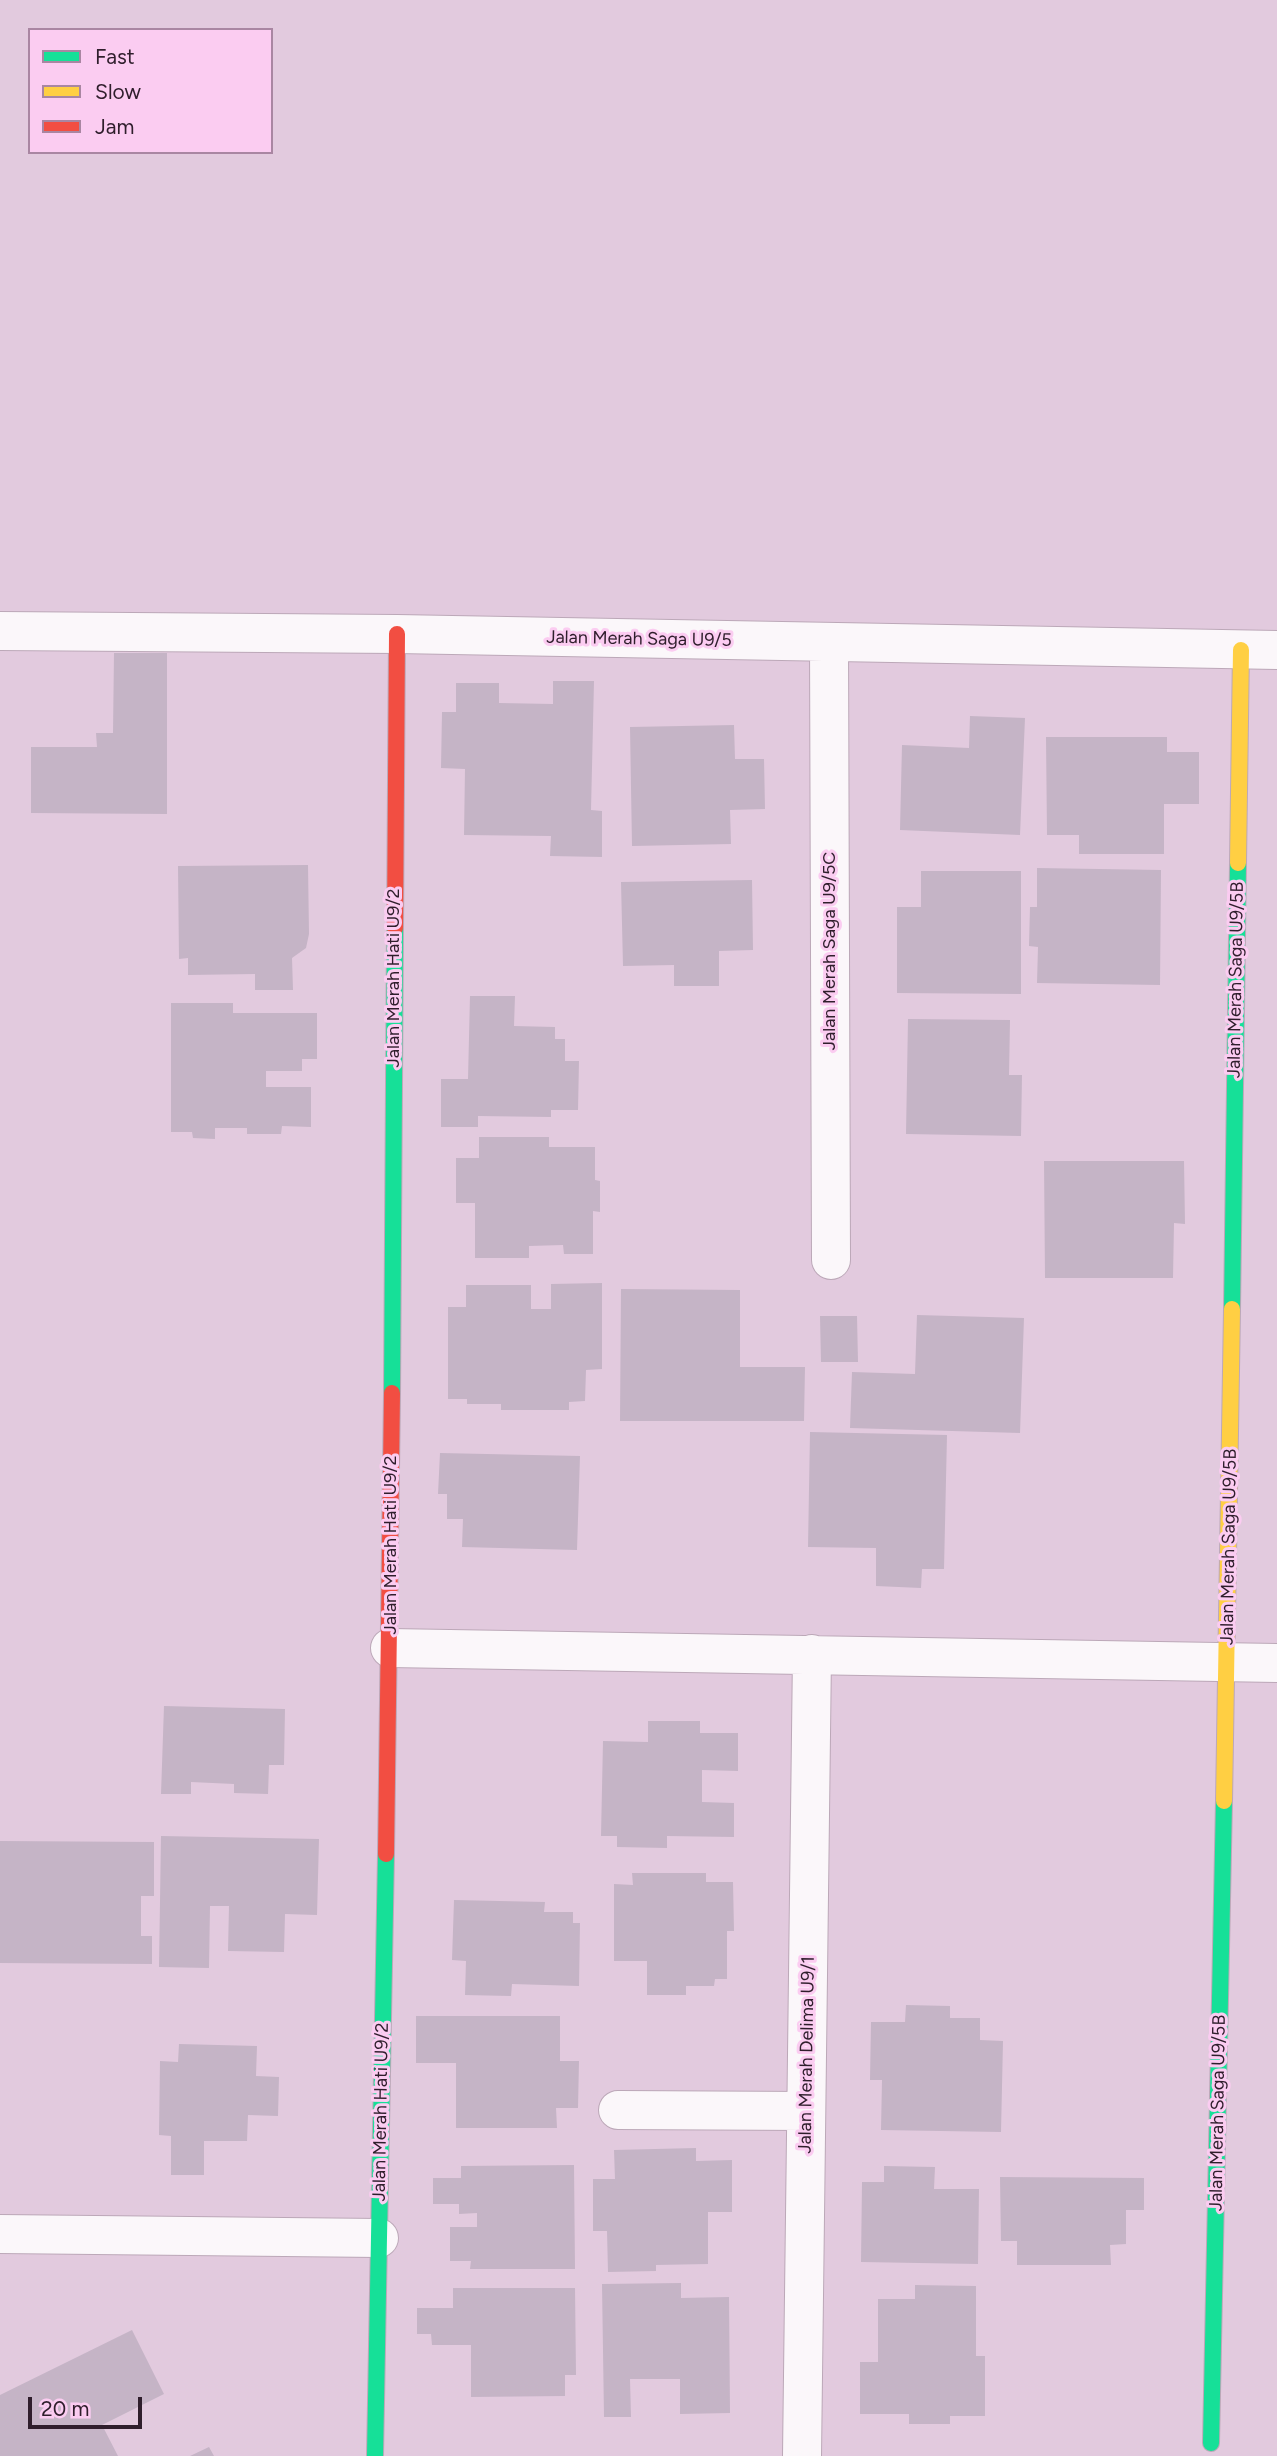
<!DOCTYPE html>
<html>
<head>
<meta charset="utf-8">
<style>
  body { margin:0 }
  #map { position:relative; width:1277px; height:2456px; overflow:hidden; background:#e2cade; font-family:Figtree,sans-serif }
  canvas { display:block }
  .legend { position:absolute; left:28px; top:28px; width:245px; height:126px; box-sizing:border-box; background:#fbccf1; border:2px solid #a986a2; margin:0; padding:9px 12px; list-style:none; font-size:21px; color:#2f1e2c }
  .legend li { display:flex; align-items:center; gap:14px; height:35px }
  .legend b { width:35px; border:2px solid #a986a2 }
  .scale { position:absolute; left:28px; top:2397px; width:114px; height:32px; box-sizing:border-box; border:4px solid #2f1e2c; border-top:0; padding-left:9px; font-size:21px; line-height:24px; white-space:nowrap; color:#2f1e2c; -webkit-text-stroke:5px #fbccf1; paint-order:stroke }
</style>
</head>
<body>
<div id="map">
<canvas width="1277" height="2456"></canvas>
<ul class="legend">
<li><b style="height:9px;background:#16e098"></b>Fast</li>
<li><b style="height:9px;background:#ffcf43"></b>Slow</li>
<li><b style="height:9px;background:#f24e42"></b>Jam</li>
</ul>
<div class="scale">20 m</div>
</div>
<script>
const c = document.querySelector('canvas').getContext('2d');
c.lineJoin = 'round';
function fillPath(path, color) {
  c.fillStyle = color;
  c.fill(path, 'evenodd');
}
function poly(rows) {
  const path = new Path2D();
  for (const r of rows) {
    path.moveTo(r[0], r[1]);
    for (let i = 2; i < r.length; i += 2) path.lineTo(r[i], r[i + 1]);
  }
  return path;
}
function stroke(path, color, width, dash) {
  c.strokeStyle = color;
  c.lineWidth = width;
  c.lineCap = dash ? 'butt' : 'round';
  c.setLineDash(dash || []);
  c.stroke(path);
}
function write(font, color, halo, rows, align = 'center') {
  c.font = font + ' Figtree,sans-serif';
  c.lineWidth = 6;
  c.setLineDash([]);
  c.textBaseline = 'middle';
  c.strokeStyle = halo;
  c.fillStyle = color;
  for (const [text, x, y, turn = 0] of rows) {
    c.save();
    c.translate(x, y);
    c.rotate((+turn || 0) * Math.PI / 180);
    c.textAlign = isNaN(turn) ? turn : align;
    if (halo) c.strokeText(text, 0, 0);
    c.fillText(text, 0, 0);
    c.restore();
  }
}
const building = poly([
  [114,653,167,653,167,814,31,813,31,747,97,747,96,733,113,733],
  [553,681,594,681,591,810,602,811,602,857,550,856,551,836,464,835,465,769,441,768,442,712,456,712,456,683,499,683,499,703,553,704],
  [970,716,1025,718,1020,835,900,830,902,745,969,748],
  [734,725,735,759,764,759,765,809,730,810,731,844,632,846,630,727],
  [1046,737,1167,737,1167,752,1199,752,1199,804,1164,804,1164,854,1079,854,1079,835,1047,835],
  [308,865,309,934,306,948,292,958,293,990,255,990,255,974,188,975,188,958,179,959,178,866],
  [1037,868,1161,870,1160,985,1037,983,1038,947,1029,946,1030,907,1037,907],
  [921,871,1021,871,1021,994,897,993,897,907,921,907],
  [752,880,753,950,719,951,719,986,674,986,674,965,623,966,621,882],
  [470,996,515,996,514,1026,555,1027,555,1039,565,1039,565,1061,579,1061,578,1110,551,1110,551,1117,478,1116,478,1127,441,1127,441,1079,468,1079],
  [171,1003,233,1003,233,1013,317,1013,317,1059,302,1059,302,1071,266,1071,266,1087,311,1087,311,1127,282,1126,281,1134,247,1134,247,1128,215,1128,215,1139,193,1138,192,1132,171,1132],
  [908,1019,1010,1020,1009,1075,1022,1075,1021,1136,906,1134],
  [479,1137,549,1137,549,1147,595,1147,595,1180,600,1181,600,1212,593,1211,593,1254,564,1254,563,1245,529,1246,529,1258,475,1258,475,1203,456,1203,456,1158,479,1158],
  [1044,1161,1184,1161,1185,1224,1174,1223,1173,1278,1045,1278],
  [602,1283,602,1369,586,1370,585,1401,569,1402,569,1410,501,1410,501,1404,467,1404,467,1399,448,1399,448,1307,466,1307,466,1285,531,1285,531,1309,551,1309,551,1284],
  [621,1289,740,1290,740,1367,805,1367,804,1421,620,1421],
  [917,1315,1024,1318,1020,1433,850,1428,852,1372,915,1374],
  [820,1316,857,1316,858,1362,821,1362],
  [810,1432,947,1435,944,1569,922,1569,921,1588,876,1586,876,1548,808,1547],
  [440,1453,580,1456,577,1550,462,1547,463,1519,447,1519,447,1494,438,1494],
  [164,1706,285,1709,284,1765,269,1765,268,1794,234,1793,234,1784,191,1782,191,1794,161,1794],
  [648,1721,700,1721,700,1733,738,1733,738,1771,702,1770,702,1802,734,1803,734,1837,667,1836,667,1848,617,1847,617,1836,601,1836,603,1741,648,1742],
  [161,1836,319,1839,317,1915,285,1914,284,1952,228,1951,229,1906,210,1906,209,1968,159,1967],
  [0,1841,154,1842,154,1896,141,1896,141,1936,152,1936,152,1964,0,1963],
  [632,1873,706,1873,706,1882,733,1882,734,1931,727,1931,727,1979,715,1979,714,1986,686,1986,686,1995,647,1995,647,1961,614,1961,614,1884,633,1885],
  [454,1900,545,1902,544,1912,573,1912,573,1923,580,1923,579,1986,512,1984,511,1996,465,1995,466,1961,452,1960],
  [906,2005,950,2006,950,2018,980,2018,980,2040,1003,2041,1001,2132,881,2130,882,2080,870,2080,871,2022,905,2022],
  [416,2016,560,2016,560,2061,579,2061,578,2108,556,2108,557,2128,456,2128,456,2063,416,2063],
  [179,2044,257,2046,256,2076,279,2077,278,2116,248,2115,247,2141,204,2141,204,2175,171,2175,171,2136,159,2135,160,2061,178,2062],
  [696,2148,696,2161,732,2160,732,2212,708,2212,708,2264,656,2265,656,2271,608,2272,607,2231,593,2231,593,2179,615,2179,614,2150],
  [574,2165,575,2269,470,2269,471,2261,450,2261,450,2227,477,2227,477,2213,459,2214,459,2204,433,2204,433,2178,461,2178,461,2166],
  [884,2166,935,2167,934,2189,979,2189,978,2264,861,2262,862,2182,884,2182],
  [1000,2177,1144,2178,1144,2210,1126,2210,1126,2244,1110,2245,1111,2265,1017,2265,1017,2241,1001,2241],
  [681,2283,681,2298,729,2297,730,2413,680,2414,680,2379,630,2379,631,2417,604,2417,602,2284],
  [915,2285,976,2286,976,2356,985,2356,985,2416,950,2416,950,2424,909,2424,909,2414,860,2414,860,2362,878,2362,878,2299,915,2299],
  [453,2288,575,2288,576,2375,565,2375,565,2396,471,2397,471,2345,432,2345,431,2334,417,2334,417,2308,453,2308],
  [132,2330,164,2394,102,2425,118,2456,0,2456,0,2395],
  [209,2447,214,2456,190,2456]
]);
const street = poly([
  [0,631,397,634,1277,650],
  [829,642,831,1260],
  [390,1648,1277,1663],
  [618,2110,806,2111],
  [0,2234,379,2238],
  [802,2456,812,1654]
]);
const fast = poly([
  [1232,1309,1238,863],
  [392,1393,395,928],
  [1211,2443,1224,1801],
  [375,2456,386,1854]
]);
const slow = poly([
  [1238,863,1241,650],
  [1224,1801,1232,1309]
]);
const jam = poly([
  [395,928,397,634],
  [386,1854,392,1393]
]);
const streetNames = [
  ["Jalan Merah Saga U9/5",639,639,1],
  ["Jalan Merah Saga U9/5C",830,951,-90],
  ["Jalan Merah Hati U9/2",394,978,-90],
  ["Jalan Merah Saga U9/5B",1236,980,-89],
  ["Jalan Merah Hati U9/2",391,1545,-90],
  ["Jalan Merah Saga U9/5B",1229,1547,-89],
  ["Jalan Merah Delima U9/1",807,2055,-89],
  ["Jalan Merah Hati U9/2",381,2112,-89],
  ["Jalan Merah Saga U9/5B",1218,2113,-89]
];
fillPath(building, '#c5b4c6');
stroke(street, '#bca8b8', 40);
stroke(fast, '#bca8b8', 18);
stroke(slow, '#bca8b8', 18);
stroke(jam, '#bca8b8', 18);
stroke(street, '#fbf7fa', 38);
stroke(fast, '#16e098', 16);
stroke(slow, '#ffcf43', 16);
stroke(jam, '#f24e42', 16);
write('18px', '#2f1e2c', '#fbccf1', streetNames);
</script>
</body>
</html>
